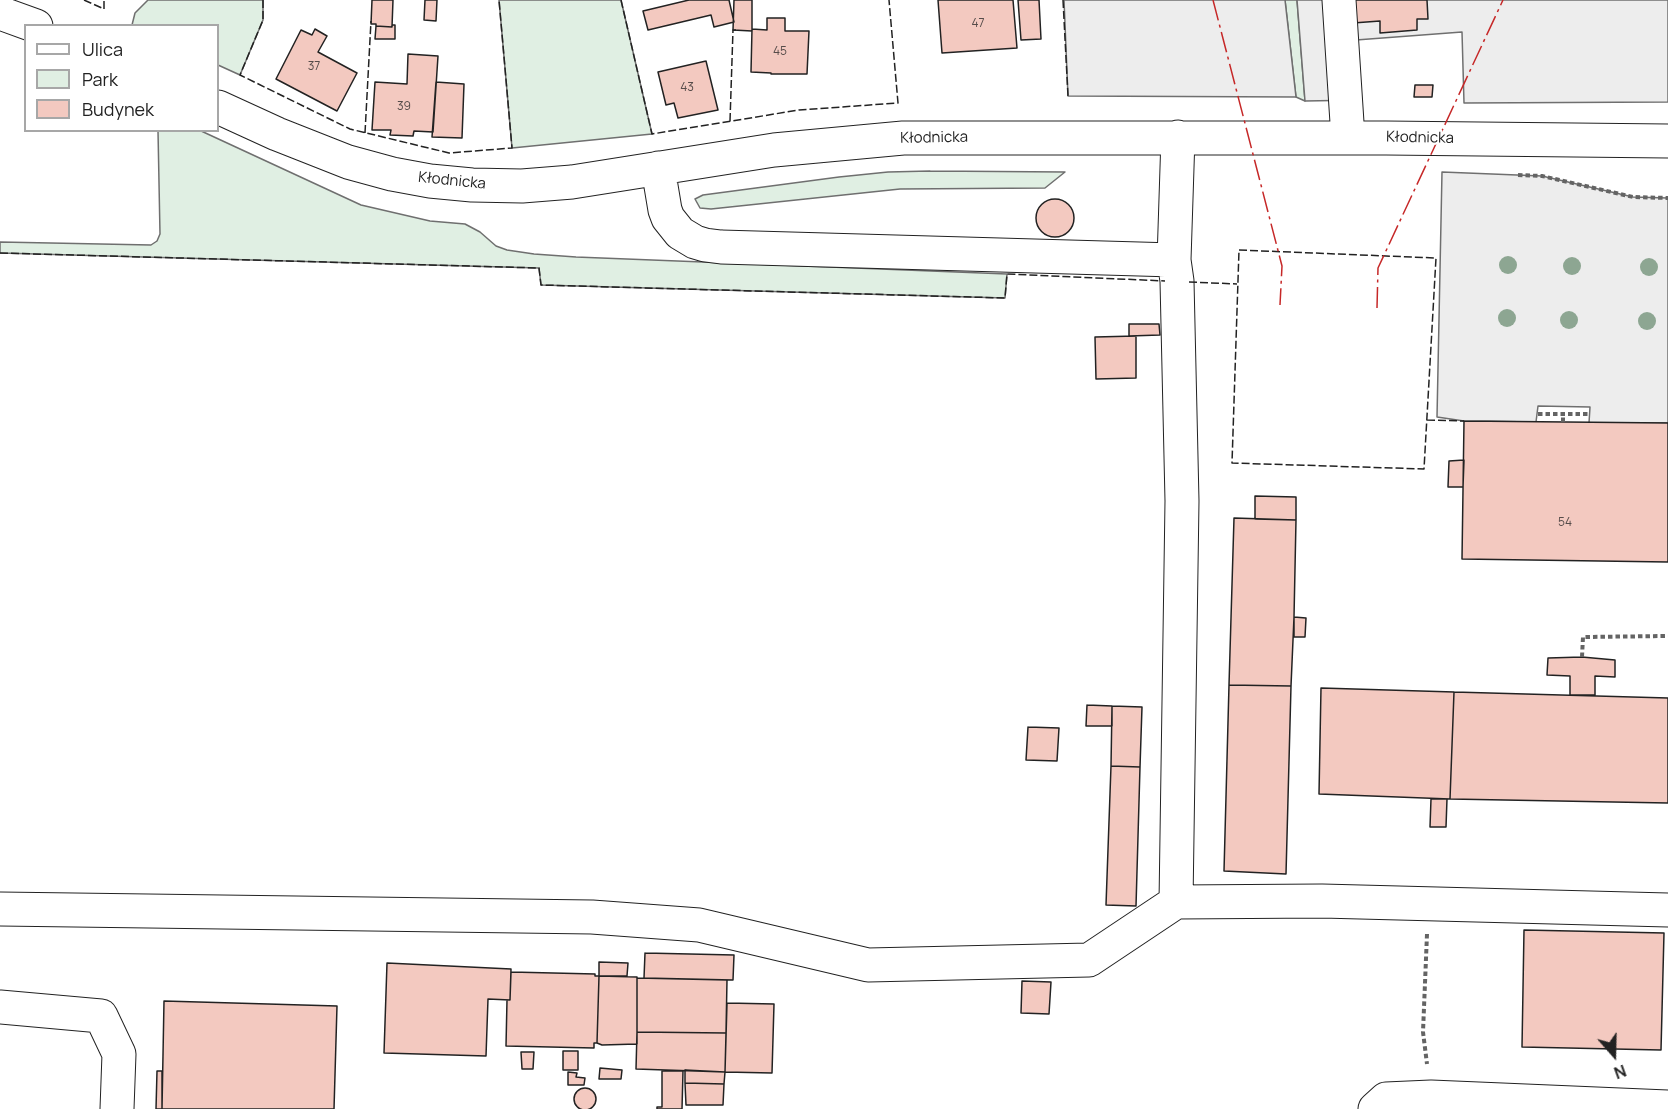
<!DOCTYPE html>
<html>
<head>
<meta charset="utf-8">
<style>
  body { margin:0 }
  #map { position:relative; width:1668px; height:1109px; overflow:hidden; background:#fff; font-family:Manrope,sans-serif }
  canvas { display:block }
  .legend { position:absolute; left:24px; top:24px; width:195px; height:108px; box-sizing:border-box; background:#fff; border:2px solid #a7a7a7; margin:0; padding:8px 10px; list-style:none; font-size:18px; color:#222 }
  .legend li { display:flex; align-items:center; gap:12px; height:30px }
  .legend b { width:30px; border:2px solid #a7a7a7 }
  .north { position:absolute; left:1584px; top:1025px; width:60px; height:60px; -webkit-text-stroke:4px #fff; paint-order:stroke; rotate:160deg; font-size:16px; font-weight:700; line-height:24px; text-align:center; color:#222 }
  .north::after { content:''; display:block; margin:auto; width:21px; height:27px; background:#222; clip-path:polygon(50% 0,100% 100%,50% 72%,0 100%) }
</style>
</head>
<body>
<div id="map">
<canvas width="1668" height="1109"></canvas>
<ul class="legend">
<li><b style="height:8px;background:#fff"></b>Ulica</li>
<li><b style="height:16px;background:#e0efe3"></b>Park</li>
<li><b style="height:16px;background:#f3c9c0"></b>Budynek</li>
</ul>
<div class="north">N</div>
</div>
<script>
const c = document.querySelector('canvas').getContext('2d');
c.lineJoin = 'round';
function fillPath(path, color) {
  c.fillStyle = color;
  c.fill(path, 'evenodd');
}
function poly(rows) {
  const path = new Path2D();
  for (const r of rows) {
    if (r.length === 3) {
      path.moveTo(r[0] + r[2], r[1]);
      path.arc(r[0], r[1], r[2], 0, 2 * Math.PI);
      continue;
    }
    path.moveTo(r[0], r[1]);
    for (let i = 2; i < r.length; i += 2) path.lineTo(r[i], r[i + 1]);
  }
  return path;
}
function stroke(path, color, width, dash) {
  c.strokeStyle = color;
  c.lineWidth = width;
  c.lineCap = dash ? 'butt' : 'round';
  c.setLineDash(dash || []);
  c.stroke(path);
}
function write(font, color, halo, rows, align = 'center') {
  c.font = font + ' Manrope,sans-serif';
  c.lineWidth = 4.5;
  c.setLineDash([]);
  c.textBaseline = 'middle';
  c.strokeStyle = halo;
  c.fillStyle = color;
  for (const [text, x, y, turn = 0] of rows) {
    c.save();
    c.translate(x, y);
    c.rotate((+turn || 0) * Math.PI / 180);
    c.textAlign = isNaN(turn) ? turn : align;
    if (halo) c.strokeText(text, 0, 0);
    c.fillText(text, 0, 0);
    c.restore();
  }
}
const green = poly([
  [148,0,263,0,263,20,240,75,218,65,218,26,132,25,135,13,148,0],
  [499,0,621,0,652,134,512,148,499,0],
  [1285,0,1297,0,1305,101,1296,97,1285,0],
  [199,130,361,205,430,221,465,224,480,232,496,246,507,250,534,254,576,257,1007,274,1005,298,541,285,539,268,0,253,0,242,151,245,157,241,160,234,158,131,199,130],
  [930,171,1065,172,1045,188,900,189,711,209,700,208,695,199,703,195,839,177,888,172,930,171]
]);
const parking = poly([
  [1064,0,1285,0,1296,97,1068,96,1064,0],
  [1297,0,1668,0,1668,102,1464,103,1462,32,1356,40,1361,100,1305,101,1297,0],
  [1442,172,1542,176,1633,197,1668,198,1668,423,1589,423,1590,407,1538,406,1536,422,1464,421,1437,417,1442,172]
]);
const building = poly([
  [372,0,393,0,392,27,376,26,376,24,371,24,372,0],
  [425,0,437,0,436,21,424,20,425,0],
  [689,0,729,0,734,22,714,27,711,15,648,30,643,11,689,0],
  [734,0,752,0,752,31,733,30,734,0],
  [938,0,1013,0,1017,48,942,53,938,0],
  [1018,0,1039,0,1041,39,1021,40,1018,0],
  [1352,0,1427,0,1428,19,1417,19,1417,30,1380,33,1380,21,1353,23,1352,0],
  [767,18,785,18,785,31,809,31,807,74,771,74,771,73,751,72,752,29,767,30,767,18],
  [392,25,395,25,395,39,375,39,376,26,392,27,392,25],
  [315,29,327,36,318,52,357,73,337,111,276,79,301,30,312,35,315,29],
  [408,54,438,56,433,132,414,131,413,136,390,135,391,130,372,130,375,82,407,84,408,54],
  [706,61,718,110,678,118,674,103,666,105,658,72,706,61],
  [436,82,464,84,462,138,432,137,436,82],
  [1415,85,1433,85,1432,97,1414,97,1415,85],
  [1055,218,19],
  [1129,324,1159,324,1160,335,1129,336,1129,324],
  [1136,336,1136,378,1096,379,1095,337,1136,336],
  [1464,421,1668,423,1668,562,1462,559,1464,421],
  [1464,460,1463,487,1448,487,1449,461,1464,460],
  [1255,496,1296,497,1296,520,1255,519,1255,496],
  [1234,518,1296,520,1294,617,1291,686,1229,685,1234,518],
  [1294,617,1306,618,1305,637,1294,637,1294,617],
  [1582,657,1615,660,1615,677,1595,676,1595,695,1570,695,1570,676,1547,675,1548,658,1582,657],
  [1229,685,1291,686,1286,874,1224,871,1229,685],
  [1321,688,1454,692,1450,799,1319,794,1321,688],
  [1454,692,1668,698,1668,803,1450,799,1454,692],
  [1087,705,1112,706,1112,726,1086,726,1087,705],
  [1112,706,1142,707,1140,767,1111,766,1112,706],
  [1028,727,1059,728,1057,761,1026,760,1028,727],
  [1111,766,1140,767,1136,906,1106,905,1111,766],
  [1431,799,1447,799,1446,827,1430,827,1431,799],
  [1524,930,1664,933,1661,1050,1522,1047,1524,930],
  [645,953,734,955,733,980,644,978,645,953],
  [599,962,628,963,627,976,599,976,599,962],
  [387,963,511,969,510,1000,488,999,486,1056,384,1053,387,963],
  [511,972,595,974,595,976,599,976,597,1043,594,1043,594,1048,506,1046,507,1000,510,1000,511,972],
  [599,976,637,977,637,1044,602,1045,597,1043,599,976],
  [637,978,727,980,726,1033,637,1032,637,978],
  [1022,981,1051,982,1049,1014,1021,1013,1022,981],
  [164,1001,337,1006,334,1109,162,1109,164,1001],
  [727,1003,774,1004,772,1073,725,1072,727,1003],
  [637,1032,726,1033,725,1072,636,1069,637,1032],
  [563,1051,578,1051,578,1070,563,1070,563,1051],
  [521,1052,534,1052,533,1069,522,1069,521,1052],
  [600,1068,622,1070,621,1079,599,1079,600,1068],
  [685,1070,725,1072,724,1084,685,1083,685,1070],
  [157,1071,162,1071,162,1109,156,1109,157,1071],
  [662,1071,683,1071,682,1109,657,1109,657,1107,662,1107,662,1071],
  [568,1072,577,1073,576,1077,585,1078,584,1085,568,1085,568,1072],
  [685,1083,724,1084,723,1105,686,1105,685,1083],
  [585,1099,11]
]);
const path = poly([
  [1518,175,1542,176,1633,197,1668,198],
  [1538,414,1590,414],
  [1563,422,1563,414],
  [1582,657,1583,637,1668,636],
  [1427,934,1423,1032,1427,1064]
]);
const minor = poly([
  [1339,0,1348,138],
  [0,13,36,26],
  [218,107,277,134,348,162,392,174,430,181,472,185,522,186,572,182,774,150,903,138,1386,138,1668,141],
  [658,168,665,210,668,218,680,233,695,242,705,245,721,247,1174,260,1178,137],
  [1174,260,1177,281,1182,501,1176,902,1322,901,1668,910],
  [0,909,592,917,699,925,868,965,1089,960,1176,902],
  [0,1007,101,1016,119,1054,117,1109],
  [1375,1109,1386,1099,1431,1097,1668,1107]
]);
const fence = poly([
  [84,0,104,9,104,0],
  [263,0,263,20,240,75,350,129,449,153,512,148,499,0],
  [621,0,652,134,799,110,898,103,889,0],
  [1063,0,1068,96],
  [730,121,733,30,736,30],
  [365,133,371,21],
  [1239,250,1436,258,1424,469,1232,463,1239,250],
  [0,253,539,268,541,285,1005,298,1007,274,1165,281],
  [1189,282,1237,284],
  [1427,420,1464,421]
]);
const power = poly([
  [1213,0,1282,266,1280,305],
  [1377,308,1378,268,1503,0]
]);
const trees = [
  [1508,265],
  [1572,266],
  [1649,267],
  [1507,318],
  [1569,320],
  [1647,321]
];
const numberNames = [
  ["47",978,24],
  ["45",780,52],
  ["37",314,67],
  ["43",687,88],
  ["39",404,107],
  ["54",1565,523]
];
const streetNames = [
  ["Kłodnicka",934,138,-1],
  ["Kłodnicka",1420,138,1],
  ["Kłodnicka",452,181,6]
];
fillPath(green, '#e0efe3');
stroke(green, '#6f6f6f', 1.5);
fillPath(parking, '#ededed');
stroke(parking, '#6f6f6f', 1.5);
fillPath(building, '#f3c9c0');
stroke(building, '#222', 1.5);
stroke(minor, '#222', 35);
stroke(path, '#646464', 4, [4.5, 3]);
stroke(minor, '#fff', 33);
stroke(fence, '#222', 1.5, [8, 3]);
stroke(power, '#c62828', 1.5, [21, 4.5, 3, 4.5]);
c.fillStyle = '#8da692';
for (const [x, y] of trees) {
  c.beginPath();
  c.arc(x, y, 9, 0, 2 * Math.PI);
  c.fill();
}
write('12px', '#564c4a', null, numberNames);
write('15px', '#222', '#fff', streetNames);
</script>
</body>
</html>
